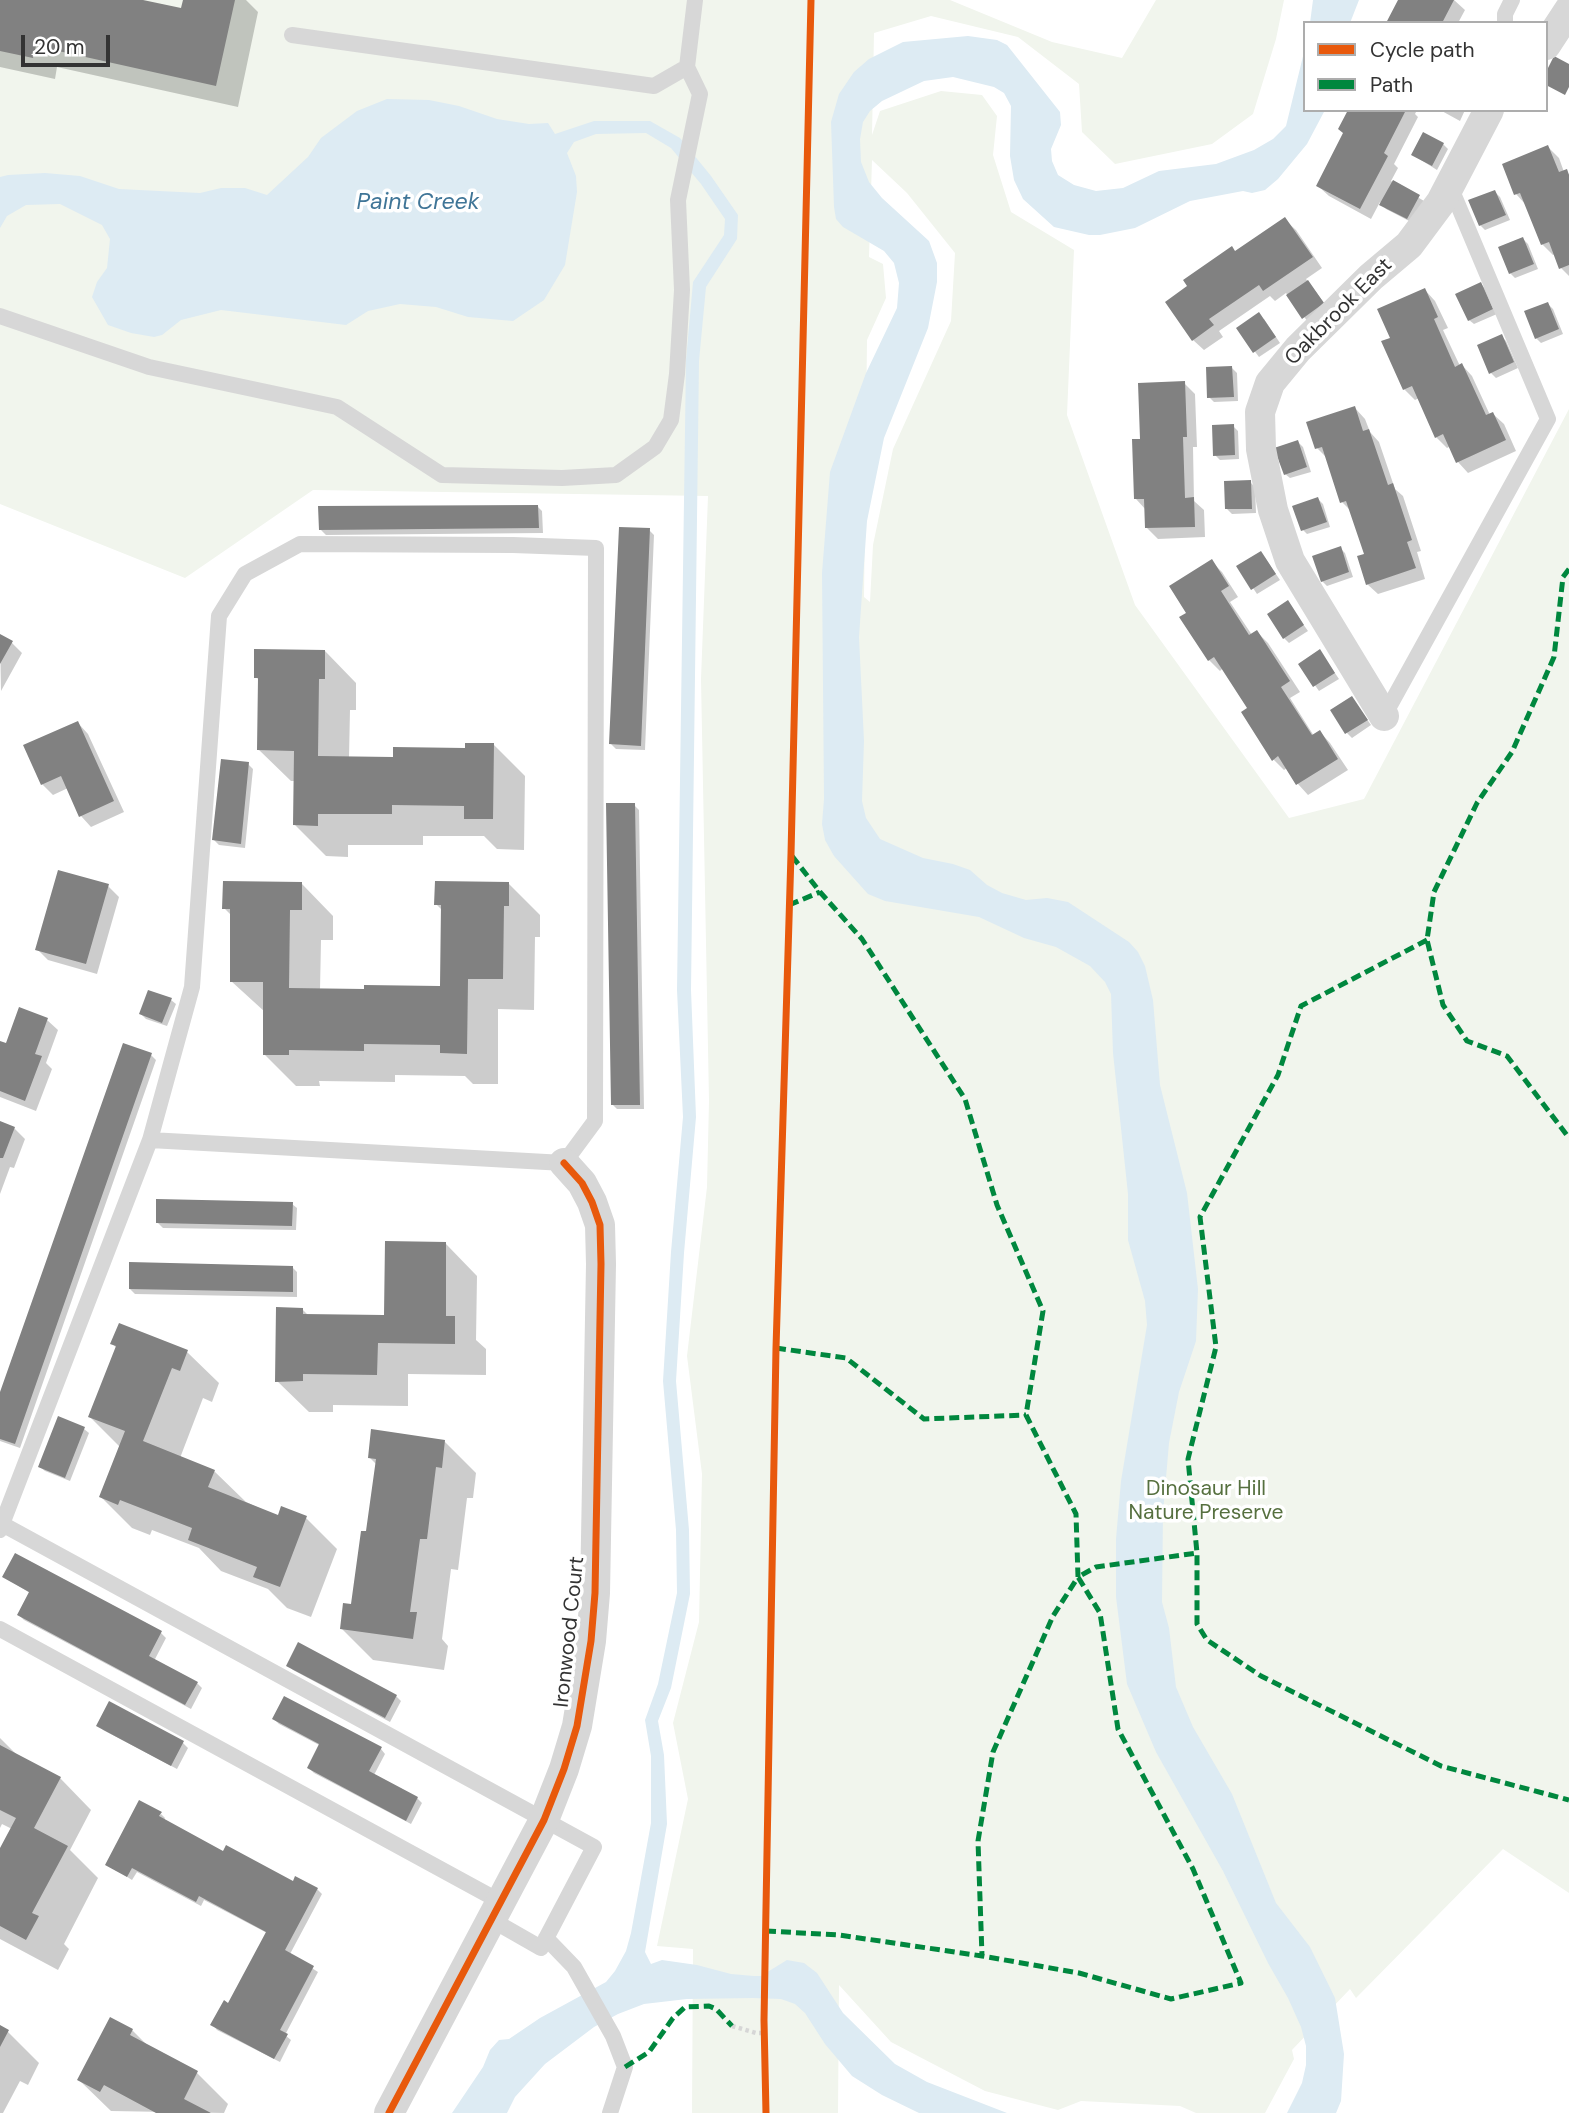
<!DOCTYPE html>
<html>
<head>
<meta charset="utf-8">
<style>
  body { margin:0 }
  #map { position:relative; width:1569px; height:2113px; overflow:hidden; background:#fff; font-family:"DM Sans",sans-serif }
  canvas { display:block }
  .legend { position:absolute; left:1303px; top:21px; width:245px; height:91px; box-sizing:border-box; background:#fff; border:2px solid #adadad; margin:0; padding:9px 12px; list-style:none; font-size:21px; color:#333 }
  .legend li { display:flex; align-items:center; gap:14px; height:35px }
  .legend b { width:35px; border:2px solid #adadad }
  .scale { position:absolute; left:21px; top:35px; width:89px; height:32px; box-sizing:border-box; border:4px solid #333; border-top:0; padding-left:9px; font-size:21px; line-height:24px; white-space:nowrap; color:#333; -webkit-text-stroke:5px #fff; paint-order:stroke }
</style>
</head>
<body>
<div id="map">
<canvas width="1569" height="2113"></canvas>
<ul class="legend">
<li><b style="height:9px;background:#e8590c"></b>Cycle path</li>
<li><b style="height:9px;background:#00873e"></b>Path</li>
</ul>
<div class="scale">20 m</div>
</div>
<script>
const c = document.querySelector('canvas').getContext('2d');
c.lineJoin = 'round';
function fillPath(path, color) {
  c.fillStyle = color;
  c.fill(path, 'evenodd');
}
function poly(rows) {
  const path = new Path2D();
  for (const r of rows) {
    path.moveTo(r[0], r[1]);
    for (let i = 2; i < r.length; i += 2) path.lineTo(r[i], r[i + 1]);
  }
  return path;
}
function stroke(path, color, width, dash) {
  c.strokeStyle = color;
  c.lineWidth = width;
  c.lineCap = dash ? 'butt' : 'round';
  c.setLineDash(dash || []);
  c.stroke(path);
}
function write(font, color, halo, rows, align = 'center') {
  c.font = font + ' "DM Sans",sans-serif';
  c.lineWidth = 7;
  c.setLineDash([]);
  c.textBaseline = 'middle';
  c.strokeStyle = halo;
  c.fillStyle = color;
  for (const [text, x, y, turn = 0] of rows) {
    c.save();
    c.translate(x, y);
    c.rotate((+turn || 0) * Math.PI / 180);
    c.textAlign = isNaN(turn) ? turn : align;
    if (halo) c.strokeText(text, 0, 0);
    c.fillText(text, 0, 0);
    c.restore();
  }
}
const green = poly([
  [0,0,950,0,1052,42,1122,58,1156,0,1284,0,1276,39,1253,114,1212,144,1115,164,1082,132,1079,84,1018,37,931,16,874,33,872,135,880,111,941,91,982,95,997,116,993,155,1011,212,1074,250,1067,415,1135,605,1289,818,1364,799,1569,409,1569,1893,1503,1849,1356,1998,1350,1989,1292,2050,1294,2059,1265,2113,1196,2113,1180,2106,1081,2101,1058,2110,985,2091,891,2042,839,1985,838,2113,692,2113,693,1949,657,1946,688,1799,673,1723,699,1622,702,1474,687,1356,707,1187,709,1101,701,679,708,496,313,490,185,578,0,504],
  [872,160,907,193,955,253,951,321,893,449,873,545,870,602,864,597,867,340,886,298,883,264,869,257]
]);
const water = poly([
  [1313,0,1359,0,1350,23,1310,23],
  [968,36,997,40,1007,45,1060,112,1061,125,1051,149,1052,161,1058,175,1074,185,1096,191,1123,188,1159,171,1216,164,1254,150,1273,139,1286,126,1305,48,1305,110,1325,110,1307,144,1278,179,1265,190,1252,193,1243,191,1190,201,1135,228,1100,235,1089,235,1054,227,1023,199,1014,180,1010,156,1011,106,1004,93,994,87,953,77,924,81,882,101,870,111,863,122,860,139,861,162,869,182,882,198,929,241,937,263,937,282,928,328,884,438,867,521,859,637,864,741,862,801,866,818,880,839,923,858,953,864,970,870,987,885,1002,893,1026,900,1047,898,1068,902,1129,942,1138,952,1145,966,1153,1000,1160,1085,1187,1193,1198,1289,1196,1341,1179,1392,1169,1443,1163,1513,1162,1602,1169,1628,1176,1687,1193,1727,1232,1794,1276,1903,1310,1947,1335,1998,1344,2054,1341,2101,1336,2113,1287,2113,1302,2083,1306,2065,1306,2046,1301,2027,1288,1998,1268,1963,1223,1871,1156,1752,1127,1684,1116,1597,1116,1539,1121,1481,1147,1325,1145,1301,1128,1240,1128,1194,1113,1053,1111,994,1105,982,1090,966,1056,947,1024,938,979,917,885,901,868,894,834,856,825,840,822,824,824,799,822,573,830,472,866,373,897,308,899,283,894,263,884,251,843,227,836,219,834,207,831,122,839,94,854,72,869,59,903,42],
  [387,99,429,100,459,106,497,119,529,124,548,123,555,134,594,121,650,121,680,138,711,176,738,215,737,239,706,287,699,361,691,990,696,1117,684,1253,676,1381,689,1530,690,1594,671,1688,658,1721,664,1755,667,1824,645,1952,651,1964,662,1960,697,1965,731,1974,754,1976,761,1976,787,1960,804,1963,817,1973,843,2013,895,2064,927,2082,1007,2113,919,2113,882,2095,852,2076,825,2044,805,2013,795,2004,781,1999,753,1998,687,1999,644,2004,618,2014,594,2027,545,2064,515,2097,507,2113,452,2113,483,2067,490,2050,499,2040,509,2039,540,2018,606,1982,615,1971,626,1951,631,1933,651,1823,651,1756,645,1720,658,1684,677,1593,676,1530,663,1381,671,1252,683,1117,677,990,686,360,693,282,724,235,725,219,701,184,671,148,646,133,596,134,574,142,567,153,576,176,577,192,565,265,544,300,513,321,468,317,436,307,400,304,368,311,346,325,221,310,181,320,162,335,154,337,131,333,108,325,92,297,97,282,107,268,110,239,102,225,60,204,26,205,7,216,0,228,0,177,8,175,45,173,80,176,119,189,200,193,221,188,245,188,267,195,308,157,321,138,357,111]
]);
const shadow = poly([
  [0,0,135,0,182,10,184,0,246,0,258,12,238,107,57,67,55,79,0,67],
  [1400,0,1454,0,1465,10,1458,23,1388,23],
  [1350,110,1417,110,1415,114,1418,117,1394,164,1398,168,1391,181,1424,201,1413,223,1386,209,1380,202,1371,219,1329,196,1318,186,1345,134],
  [1440,110,1465,110,1460,121],
  [1443,144,1448,149,1437,170,1413,155],
  [1548,147,1559,158,1564,172,1569,174,1569,276,1561,268,1555,254,1553,255,1542,244,1526,205,1516,194,1504,165],
  [1495,192,1500,197,1510,220,1485,230,1480,225],
  [1285,220,1296,230,1322,268,1306,279,1328,308,1308,322,1286,293,1275,301,1270,296,1219,331,1223,337,1204,350,1193,340,1236,253],
  [1523,239,1528,244,1538,269,1515,278,1510,273],
  [1481,284,1486,289,1497,314,1474,324,1469,320],
  [1425,290,1435,301,1448,328,1443,330,1460,366,1462,365,1472,376,1490,415,1493,414,1504,424,1516,451,1468,473,1458,462,1451,446,1447,448,1436,437,1419,398,1415,400,1404,389,1393,339],
  [1548,304,1553,309,1563,334,1541,343,1536,338],
  [1264,319,1280,343,1259,357,1238,329],
  [1501,336,1506,341,1518,368,1496,378,1491,373],
  [1232,368,1237,373,1238,401,1214,402,1209,397],
  [1184,383,1195,394,1197,447,1193,447,1194,501,1204,510,1205,537,1158,539,1147,528,1146,510,1136,499,1142,440],
  [1355,408,1365,419,1370,432,1379,442,1395,489,1403,496,1421,551,1417,552,1425,579,1378,594,1367,584,1366,555,1352,512,1342,502,1327,458,1317,448],
  [1233,426,1238,431,1239,459,1220,460,1215,455],
  [1298,442,1303,447,1311,472,1290,478,1285,474],
  [1250,482,1255,487,1256,513,1232,514,1227,509],
  [1318,499,1323,504,1330,527,1307,534,1303,530],
  [537,506,542,511,543,533,326,535,321,530],
  [649,530,654,535,645,750,616,749,611,744],
  [1340,548,1345,553,1353,577,1327,586,1322,581],
  [1265,558,1280,580,1257,594,1239,567],
  [1211,561,1222,572,1238,597,1230,602,1252,635,1257,632,1268,643,1300,692,1290,698,1314,736,1320,732,1330,743,1348,770,1308,795,1298,784,1287,768,1284,770,1273,759,1249,709,1223,668,1220,671,1209,660,1188,613],
  [1288,603,1308,631,1289,643,1284,638],
  [0,636,12,643,22,653,1,691],
  [325,651,356,683,356,710,350,710,349,758,394,759,494,745,525,776,524,850,497,849,484,836,423,836,423,845,348,845,348,857,326,856,295,825,295,781,291,781,259,750,260,681,256,677],
  [1320,651,1339,679,1319,691,1300,664],
  [1352,698,1371,725,1352,738,1347,733],
  [78,723,88,734,124,812,91,827,81,816,68,788,53,795,42,784],
  [248,764,253,769,245,848,219,845,214,840],
  [634,805,639,810,644,1109,617,1109,612,1104],
  [302,884,333,916,333,940,321,940,320,990,442,988,443,911,436,904,509,884,540,915,540,937,535,937,534,1010,498,1009,498,1084,473,1084,465,1076,395,1075,395,1082,319,1081,320,1086,296,1086,264,1054,265,1012,231,981,232,916,224,908],
  [108,886,119,897,97,974,48,960,37,949],
  [171,1000,176,1004,167,1026,146,1019,141,1014],
  [47,1020,58,1030,46,1063,52,1069,36,1111,0,1097,0,1043,7,1045],
  [151,1055,156,1060,20,1448,0,1441,0,1398],
  [0,1123,14,1128,25,1139,14,1168,10,1167,0,1194],
  [292,1204,297,1208,296,1230,163,1228,158,1223],
  [446,1244,477,1276,476,1340,486,1349,486,1375,408,1374,408,1406,333,1405,333,1412,309,1412,277,1381,302,1309,309,1316,386,1317],
  [292,1267,297,1272,297,1297,135,1294,130,1289],
  [120,1325,187,1352,219,1383,212,1402,203,1398,180,1458,214,1471,246,1502,279,1517,306,1518,337,1549,311,1617,287,1608,268,1589,221,1571,199,1548,152,1530,150,1535,132,1528,101,1497,120,1447,90,1417,117,1348,112,1344],
  [59,1418,84,1429,89,1433,70,1481,45,1471,40,1467],
  [444,1441,476,1473,473,1498,467,1498,458,1570,451,1569,442,1639,448,1646,444,1670,373,1660,342,1629,353,1606,368,1533,377,1465,369,1457],
  [16,1556,161,1633,166,1638,154,1661,197,1683,202,1688,191,1709,24,1620,19,1615,30,1593,4,1577],
  [299,1645,396,1696,401,1701,390,1722,293,1670,288,1665],
  [110,1704,183,1743,188,1748,177,1769,103,1730,99,1725],
  [274,1719,381,1749,385,1754,374,1775,417,1798,422,1803,411,1824,314,1773,309,1768,321,1746,279,1724],
  [0,1738,18,1756,60,1778,91,1810,70,1850,98,1878,64,1944,69,1949,58,1970,0,1939,0,1851,12,1829,2,1824,0,1828],
  [161,1814,165,1818,164,1821,223,1853,293,1883,317,1889,322,1894,290,1954,318,1972,285,2035,291,2040,280,2062,217,2030,213,2025,229,2005,267,1933,204,1900,201,1906,137,1872,132,1880,107,1864],
  [0,2027,8,2032,39,2063,28,2085,20,2081,3,2113,0,2113],
  [132,2030,149,2047,197,2073,228,2104,224,2113,111,2111,79,2080]
]);
const building = poly([
  [0,0,143,0,181,8,183,0,235,0,216,86,36,46,33,58,0,51],
  [1398,0,1454,0,1442,23,1386,23],
  [1554,56,1569,64,1569,87,1565,95,1546,85,1546,72],
  [1348,110,1406,110,1384,153,1388,156,1360,209,1316,186,1343,133,1338,129],
  [1423,132,1444,143,1432,166,1411,155],
  [1548,145,1559,172,1567,169,1569,175,1569,265,1559,269,1549,242,1541,245,1520,193,1514,195,1502,164],
  [1393,180,1420,195,1407,219,1379,205],
  [1495,190,1506,215,1479,226,1468,200],
  [1285,217,1313,257,1263,291,1259,285,1209,319,1214,325,1192,341,1165,302,1187,286,1183,280,1232,246,1235,251],
  [1523,237,1534,264,1509,274,1498,247],
  [1308,280,1324,303,1302,319,1286,295],
  [1481,282,1493,309,1468,321,1455,294],
  [1425,288,1438,317,1434,319,1455,367,1462,363,1486,415,1493,412,1506,440,1456,463,1443,434,1435,438,1412,386,1403,390,1381,341,1390,338,1377,309],
  [1548,302,1559,329,1535,339,1524,311],
  [1259,312,1276,337,1253,353,1236,328],
  [1502,334,1514,362,1489,374,1477,345],
  [1232,366,1234,397,1207,398,1206,367],
  [1185,381,1187,437,1183,437,1185,498,1194,497,1195,527,1145,528,1144,499,1134,499,1132,439,1140,439,1138,383],
  [1355,406,1363,431,1369,429,1388,485,1393,483,1412,540,1407,542,1416,568,1366,585,1357,556,1364,554,1346,501,1340,503,1322,447,1315,449,1306,422],
  [1234,424,1235,455,1213,456,1212,425],
  [1298,440,1307,467,1284,475,1274,448],
  [1251,480,1252,509,1225,509,1224,481],
  [1318,497,1327,522,1301,531,1292,506],
  [538,505,539,528,319,530,318,506],
  [619,527,650,528,641,746,609,744],
  [1341,546,1349,572,1321,582,1312,556],
  [1261,551,1276,574,1251,590,1236,566],
  [1212,559,1229,586,1221,591,1249,635,1257,630,1290,681,1281,687,1312,735,1320,730,1338,759,1296,785,1278,756,1272,761,1241,712,1247,708,1214,657,1208,661,1179,617,1186,613,1169,586],
  [1288,600,1304,625,1283,639,1267,614],
  [0,634,13,641,0,664],
  [254,649,325,650,325,679,319,679,318,756,393,757,393,747,465,748,465,743,494,743,493,819,464,819,464,806,392,805,392,814,318,814,318,826,293,825,294,751,257,750,258,678,254,678],
  [1320,649,1335,673,1313,687,1298,664],
  [1352,696,1368,720,1345,734,1330,710],
  [78,721,114,801,79,817,61,776,41,785,23,745],
  [221,759,249,762,241,844,212,840],
  [606,803,635,803,640,1105,611,1105],
  [58,870,109,884,86,964,35,950],
  [223,881,302,882,302,910,290,910,289,988,364,989,364,985,440,986,441,905,434,905,435,881,509,882,509,906,504,906,503,979,468,979,467,1054,440,1053,440,1045,364,1044,364,1051,289,1050,289,1055,263,1055,263,982,230,982,230,909,222,909],
  [148,990,172,998,162,1023,139,1014],
  [19,1007,48,1018,35,1054,42,1056,25,1101,0,1091,0,1041,6,1043],
  [123,1043,152,1053,15,1444,0,1439,0,1392],
  [0,1121,15,1127,3,1158,0,1158],
  [156,1199,293,1202,292,1226,156,1223],
  [385,1241,446,1242,446,1316,455,1316,455,1344,378,1343,377,1375,303,1374,303,1381,275,1382,276,1307,303,1308,303,1314,384,1315],
  [129,1262,293,1266,293,1292,129,1289],
  [119,1323,188,1350,180,1371,172,1368,143,1441,215,1470,208,1487,278,1515,281,1506,307,1516,280,1587,253,1577,257,1567,188,1540,192,1528,120,1500,118,1505,99,1497,125,1431,88,1417,116,1346,110,1344],
  [58,1416,85,1427,65,1478,38,1467],
  [371,1429,445,1440,442,1468,436,1467,427,1539,420,1539,410,1612,417,1612,413,1639,340,1629,343,1603,351,1604,361,1531,366,1531,376,1459,368,1458],
  [15,1553,162,1631,149,1656,198,1682,185,1705,17,1615,29,1592,2,1577],
  [298,1642,397,1695,385,1718,286,1666],
  [284,1696,382,1747,369,1771,418,1797,406,1821,307,1768,319,1744,272,1719],
  [109,1701,184,1741,171,1766,96,1726],
  [0,1745,61,1777,34,1828,68,1846,32,1913,39,1916,26,1940,0,1926,0,1848,16,1818,0,1810],
  [139,1800,162,1812,159,1816,223,1851,226,1845,293,1881,295,1876,318,1888,285,1950,314,1966,280,2030,288,2034,274,2059,210,2025,224,2000,228,2003,266,1932,199,1896,196,1902,132,1868,127,1877,105,1865],
  [110,2017,133,2029,130,2035,198,2071,184,2099,211,2113,156,2113,104,2085,100,2092,77,2080],
  [0,2025,9,2030,0,2047]
]);
const path = poly([
  [732,2026,756,2033,764,2033]
]);
const lane = poly([
  [1505,23,1505,14,1512,0],
  [292,35,654,86,687,67,695,0],
  [0,316,149,367,337,407,442,475,562,478,616,475,655,447,671,420,677,374,682,290,678,200,700,94,687,67],
  [1384,716,1548,419,1450,186],
  [2,1524,150,1140,564,1163,595,1121,596,548,513,545,300,544,245,574,219,616,192,987,150,1140],
  [0,1530,2,1524,594,1847,541,1948,492,1920],
  [0,1629,501,1902],
  [546,1938,574,1967,613,2036,625,2067,610,2113]
]);
const street = poly([
  [1546,45,1569,10],
  [1384,716,1290,561,1273,510,1261,449,1260,412,1270,383,1298,349,1371,277,1409,245,1441,202,1489,110],
  [389,2113,544,1820,564,1769,577,1726,591,1641,595,1593,601,1264,600,1225,592,1202,582,1183,564,1163]
]);
const quiet = poly([
  [1569,569,1563,577,1554,657,1512,752,1477,803,1434,892,1427,940,1443,1005,1467,1041,1507,1056,1569,1138],
  [792,856,820,892,862,939,965,1099,997,1205,1043,1311,1026,1415,1076,1514,1078,1577,1053,1616,993,1752,978,1841,982,1956],
  [789,905,820,892],
  [1427,940,1301,1006,1278,1075,1200,1217,1216,1347,1188,1459,1197,1553,1197,1624,1207,1640,1261,1676,1441,1766,1569,1800],
  [776,1348,846,1358,924,1419,1026,1415],
  [766,1931,839,1935,982,1956,1079,1973,1171,1999,1241,1983,1193,1869,1118,1729,1100,1613,1078,1577,1096,1567,1197,1553],
  [625,2067,649,2052,673,2018,685,2007,709,2006,716,2009,732,2026]
]);
const cycleway = poly([
  [389,2113,544,1820,564,1769,577,1726,591,1641,595,1593,601,1264,600,1225,592,1202,582,1183,564,1163],
  [766,2113,764,2020,776,1348,791,854,811,0]
]);
const streetNames = [
  ["Oakbrook East",1339,312,-45],
  ["Ironwood Court",570,1632,-84]
];
const parkNames = [
  ["Dinosaur Hill",1206,1489],
  ["Nature Preserve",1206,1513]
];
const waterNames = [
  ["Paint Creek",418,203]
];
fillPath(green, '#f1f5ed');
fillPath(water, '#ddebf3');
fillPath(shadow, '#0003');
fillPath(building, '#818181');
stroke(path, '#d6d6d6', 4.5, [3.5, 3.5]);
stroke(lane, '#d7d7d7', 16);
stroke(street, '#d7d7d7', 30);
stroke(quiet, '#00873e', 5, [10, 5]);
stroke(cycleway, '#e8590c', 7);
write('21px', '#333', '#fff', streetNames);
write('21px', '#56703f', '#fff', parkNames);
write('italic 23px', '#3f7597', '#fff', waterNames);
</script>
</body>
</html>
